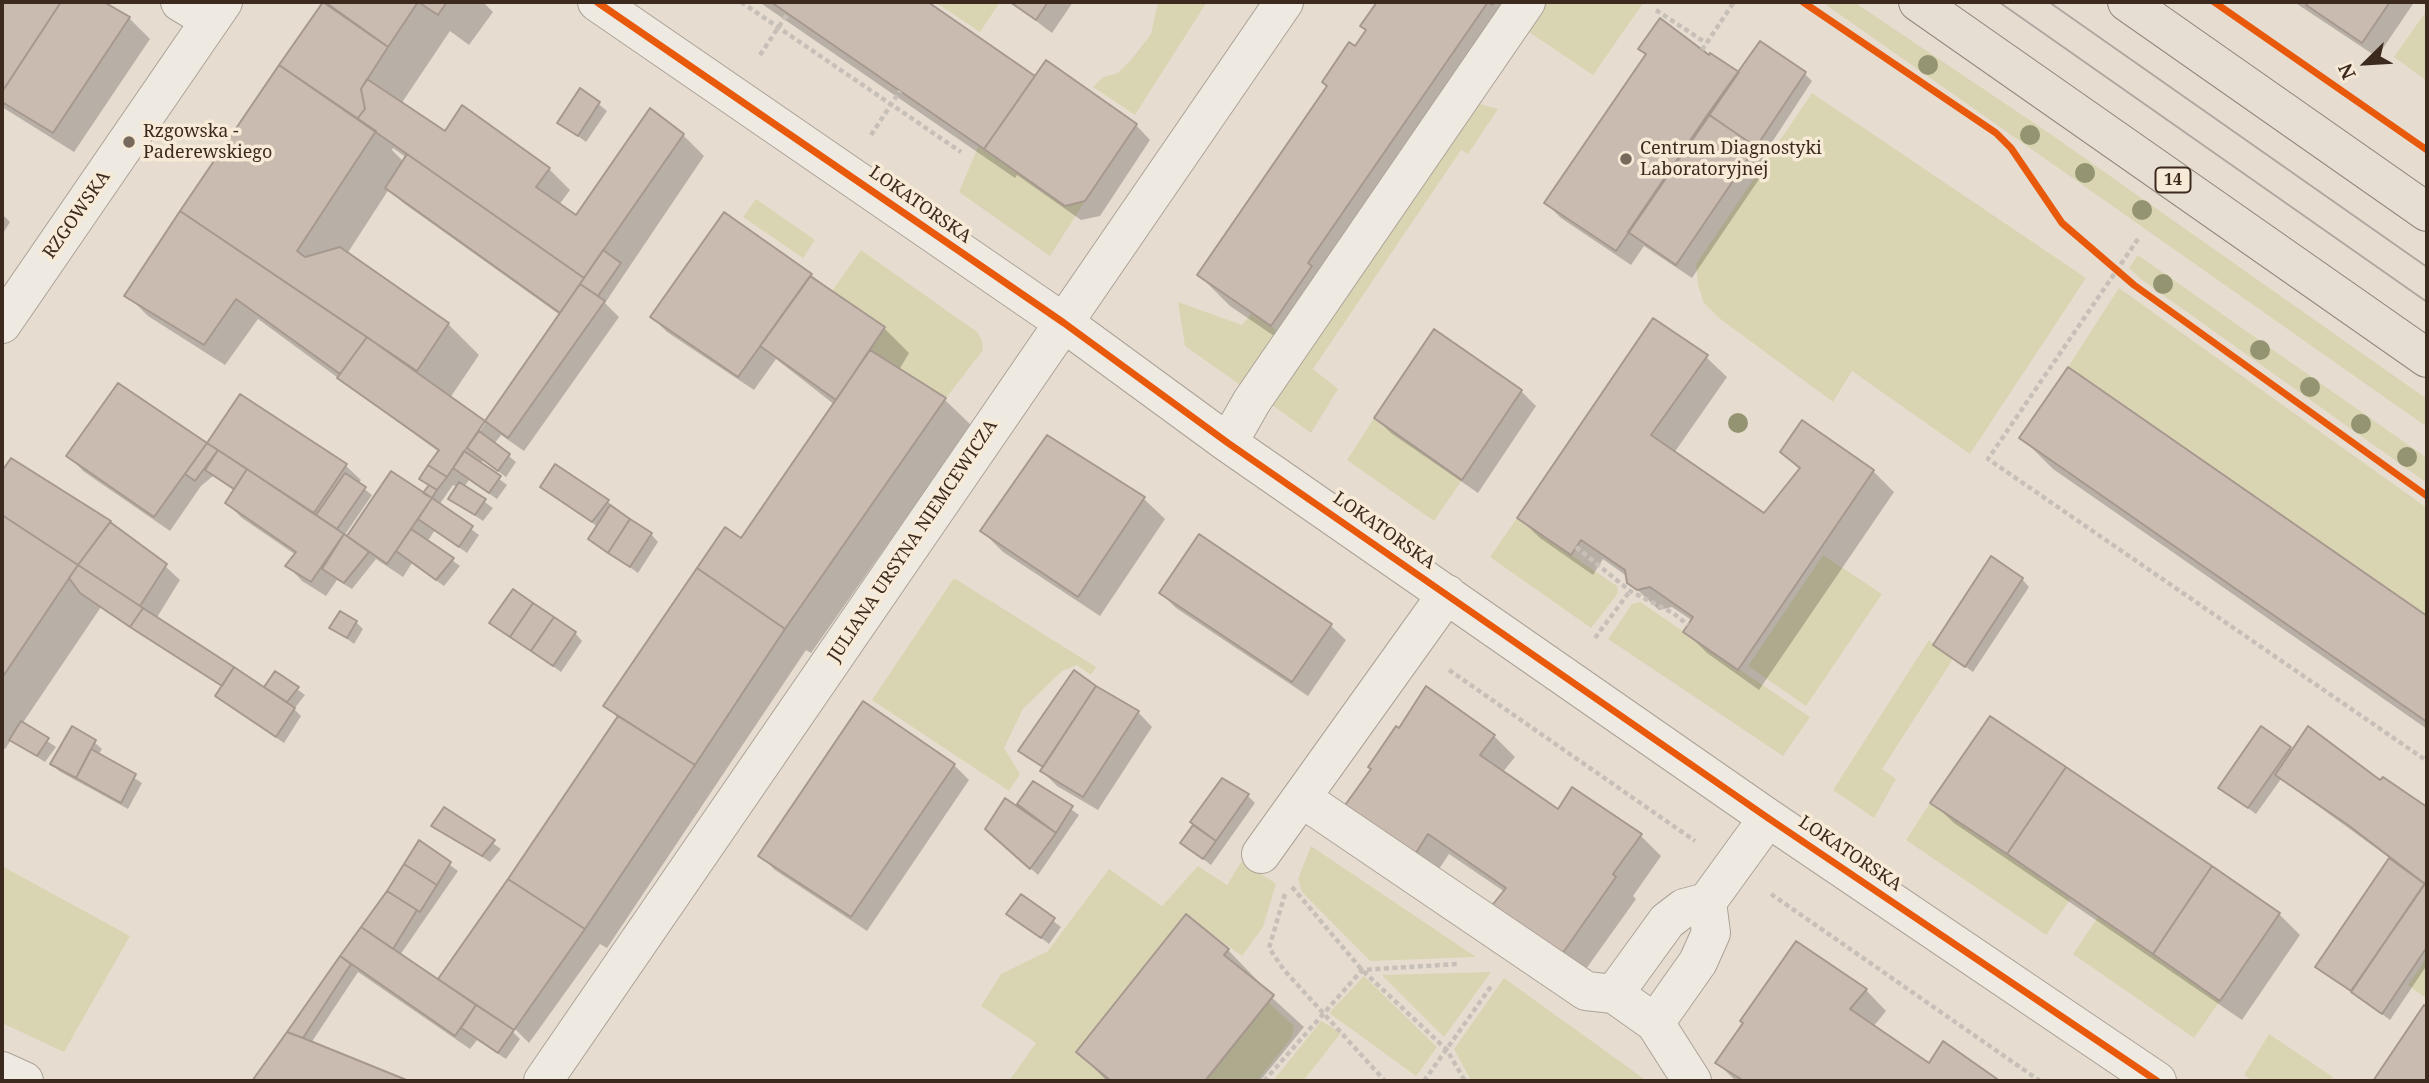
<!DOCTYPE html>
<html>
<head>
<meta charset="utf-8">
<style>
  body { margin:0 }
  #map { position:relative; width:2429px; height:1083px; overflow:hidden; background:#e6ddd0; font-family:"Noto Serif",serif }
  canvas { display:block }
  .frame { position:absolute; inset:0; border:4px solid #3c2a1f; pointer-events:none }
  .north { position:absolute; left:2331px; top:28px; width:70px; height:70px; -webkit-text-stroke:5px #f7ead6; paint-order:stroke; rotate:246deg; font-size:19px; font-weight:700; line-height:28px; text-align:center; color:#3c2a1f }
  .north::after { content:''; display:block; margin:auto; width:24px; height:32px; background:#3c2a1f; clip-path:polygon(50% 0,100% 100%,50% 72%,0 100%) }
</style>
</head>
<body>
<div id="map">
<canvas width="2429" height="1083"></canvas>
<div class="frame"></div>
<div class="north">N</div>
</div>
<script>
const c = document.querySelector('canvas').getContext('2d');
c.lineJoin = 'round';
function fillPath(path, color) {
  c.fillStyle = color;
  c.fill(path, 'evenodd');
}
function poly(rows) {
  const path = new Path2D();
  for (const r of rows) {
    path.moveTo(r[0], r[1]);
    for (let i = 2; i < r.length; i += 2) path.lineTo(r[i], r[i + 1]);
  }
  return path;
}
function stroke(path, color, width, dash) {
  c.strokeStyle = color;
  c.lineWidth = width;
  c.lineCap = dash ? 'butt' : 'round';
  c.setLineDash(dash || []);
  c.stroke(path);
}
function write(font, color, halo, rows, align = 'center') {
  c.font = font + ' "Noto Serif",serif';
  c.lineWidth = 7;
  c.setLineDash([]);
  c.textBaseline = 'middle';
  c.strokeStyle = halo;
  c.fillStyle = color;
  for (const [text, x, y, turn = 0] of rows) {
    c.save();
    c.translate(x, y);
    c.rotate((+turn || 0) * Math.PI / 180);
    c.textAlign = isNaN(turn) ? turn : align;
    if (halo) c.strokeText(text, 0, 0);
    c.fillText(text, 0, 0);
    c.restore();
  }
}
const green = poly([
  [935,2,1000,2,980,32],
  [1158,2,1207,2,1135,115,1093,87,1103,77,1118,73,1131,60,1151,34],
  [1542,2,1644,2,1593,75,1523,28],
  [1822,2,1854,2,2049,133,2427,399,2427,427],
  [2427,10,2427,81,2394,57],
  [1812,93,2086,278,1970,454,1852,371,1833,402,1719,318,1704,303,1698,285,1696,264],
  [1479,104,1498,109,1468,154,1461,150,1313,369,1338,389,1311,433,1268,402],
  [979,145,1065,206,1085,201,1050,256,959,192],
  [756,199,815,240,803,258,743,217],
  [861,250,977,332,982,340,983,350,946,398,870,350,885,327,832,291],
  [2138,255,2427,458,2427,483,2142,280,2129,268],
  [2119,288,2427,508,2427,616,2068,367],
  [1178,302,1242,325,1252,313,1281,333,1243,387,1185,346],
  [1374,418,1462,480,1434,521,1347,460],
  [1517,518,1617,586,1618,593,1591,628,1490,557],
  [1823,555,1882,594,1806,706,1748,666],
  [954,578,1096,667,1091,675,1077,665,1062,671,1023,709,1004,748,1020,774,1009,791,872,700],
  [1640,602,1810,717,1783,756,1608,639,1632,604],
  [1929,640,1953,659,1882,769,1896,779,1874,818,1833,790],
  [1930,803,2071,898,2046,935,1906,840],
  [1311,846,1476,957,1370,961,1302,892,1298,879],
  [1242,861,1276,884,1263,927,1242,956,1186,915,1076,1052,1111,1081,1009,1081,1036,1043,981,1006,1001,974,1048,951,1109,869,1162,906,1198,866,1227,885],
  [2,866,130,936,64,1052,2,1023],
  [2098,917,2220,1001,2194,1038,2073,954],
  [2427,957,2427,999,2408,985],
  [1491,972,1444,1037,1382,975],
  [1364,976,1437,1047,1416,1076,1329,1013],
  [1504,978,1647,1081,1471,1081,1454,1049],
  [1268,1002,1294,1026,1292,1037,1257,1081,1205,1081],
  [1321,1021,1341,1033,1303,1081,1273,1081],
  [2269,1034,2333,1077,2330,1081,2253,1081,2244,1075]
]);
const shadow = poly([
  [2,2,101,2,129,18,150,39,74,152,2,107],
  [324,2,483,2,493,12,469,45,450,31,401,104,446,133,549,169,570,190,559,205,577,218,683,135,704,156,605,303,619,317,524,451,501,435,494,444,516,462,506,477,483,460,480,464,507,485,497,499,469,480,464,487,493,508,483,521,450,499,457,487,453,485,439,505,479,535,467,553,435,530,427,542,460,566,444,586,412,563,403,577,376,559,352,589,337,580,326,596,302,581,288,566,296,555,242,518,227,503,235,491,213,476,201,486,170,531,83,471,69,456,206,444,208,447,240,396,346,466,361,480,358,484,372,495,344,536,357,545,350,535,430,499,430,487,422,479,439,452,258,319,225,365,148,316,127,295],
  [393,148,407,158,404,162,392,150],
  [389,189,402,202,560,315,464,454,450,398,479,355,448,324,347,254],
  [759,2,925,2,1034,77,1136,125,1150,140,1100,216,1081,220,1017,175,1015,178],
  [1011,2,1073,2,1052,33],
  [1379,2,1546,2,1302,355,1230,306,1199,275,1368,31,1363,26],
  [2294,2,2410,2,2413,4,2377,57],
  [1640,49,1739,74,1805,74,1812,81,1763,156,1770,163,1692,278,1644,246,1631,265,1561,218,1546,203,1647,56],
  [581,90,607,111,586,142,559,122],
  [2,214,10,222,2,235],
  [811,275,884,328,909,353,899,370,945,400,971,425,811,653,806,650,607,948,600,944,529,1043,512,1026,512,1031,520,1039,506,1059,477,1040,470,1049,358,972,311,1043,404,1081,254,1081,420,843,458,871,400,955,438,981,619,719,605,705,742,540,835,405,776,359,754,390,667,332,652,317],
  [1706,357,1727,377,1674,453,1764,515,1800,470,1782,452,1873,471,1894,492,1759,690,1707,653,1686,632,1693,621,1672,607,1659,610,1629,582,1628,577,1603,559,1593,575,1540,538,1519,518],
  [2069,369,2427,619,2427,729,2053,469,2022,438],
  [1521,391,1536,406,1478,493,1391,433,1376,418],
  [11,460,165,566,180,580,156,619,265,690,276,674,305,695,294,709,301,716,284,743,225,703,218,696,223,687,101,607,22,724,56,747,45,762,11,740,5,749,2,747,2,474],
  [542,487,608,502,651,534,658,542,638,573,590,539,598,527],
  [1144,499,1165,519,1100,616,1003,552,982,531],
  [1200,536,1331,626,1346,640,1308,696,1176,608,1161,593],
  [2022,579,2029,587,1973,672,1935,645],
  [356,622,363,629,354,644,332,628],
  [491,622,575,633,582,641,561,672],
  [1138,712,1152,727,1098,810,1057,786,1042,771,1044,768,1020,751],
  [1494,736,1515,757,1502,773,1558,811,1641,836,1661,856,1633,896,1636,899,1581,976,1505,892,1449,854,1435,875,1366,829],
  [94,742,102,749,98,755,142,783,128,809,59,771,52,764],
  [2290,749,2380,782,2383,779,2427,809,2427,965,2390,1020,2317,966,2391,859,2281,779,2256,814,2220,788],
  [954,765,969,780,867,931,775,870,760,855],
  [1034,783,1079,815,1038,875,995,836,1005,800,1018,806],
  [1248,796,1255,803,1211,865,1182,843,1195,825],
  [1933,803,2279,914,2300,935,2242,1020,1954,823],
  [445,809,501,849,490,862,434,826],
  [1021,896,1061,927,1049,944,1008,913],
  [1228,950,1258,981,1256,983,1304,1027,1260,1081,1107,1081,1078,1052],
  [1866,990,1886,1011,1873,1027,1930,1066,1943,1043,1998,1081,1736,1081,1717,1063],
  [2425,1008,2427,1081,2375,1081]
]);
const building = poly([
  [2,2,61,2,2,92,2,2],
  [61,2,104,2,130,17,53,133,2,102,2,92,61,2],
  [323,2,388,47,361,89,365,109,357,119,279,65,323,2],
  [325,2,447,2,438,15,418,2,388,47,325,2],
  [771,2,928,2,1035,76,984,149,771,2],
  [1010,2,1048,2,1036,20,1010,2],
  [1377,2,1494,2,1492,5,1488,2,1308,263,1312,266,1271,326,1197,275,1327,86,1322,82,1349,42,1355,46,1366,30,1360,26,1377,2],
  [2309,2,2390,2,2362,43,2306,5,2309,2],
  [1660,18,1709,55,1710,53,1739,72,1616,251,1544,203,1646,54,1638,49,1660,18],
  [1760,41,1806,72,1756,147,1708,114,1760,41],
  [1046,60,1137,124,1085,201,1065,206,984,149,1046,60],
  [279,65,376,131,297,251,305,257,340,247,449,323,417,371,180,211,279,65],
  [367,79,445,131,462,105,550,168,536,187,576,215,650,108,684,134,584,278,357,119,365,109,361,89,367,79],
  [580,88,600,102,578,136,557,123,580,88],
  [1708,114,1756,147,1676,265,1628,232,1708,114],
  [407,154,584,278,560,313,385,188,407,154],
  [180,211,367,337,340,374,236,299,204,345,124,296,180,211],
  [724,212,812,274,738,377,650,317,724,212],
  [603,250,621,263,598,296,580,284,603,250],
  [810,276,885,327,836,400,760,346,810,276],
  [580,284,605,301,508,438,485,421,580,284],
  [1653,318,1708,355,1651,435,1764,513,1800,468,1780,452,1802,420,1874,470,1738,670,1683,632,1693,617,1650,587,1637,590,1627,583,1625,570,1581,540,1571,555,1517,518,1653,318],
  [1434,329,1522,390,1462,480,1374,418,1434,329],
  [367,337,485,421,447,477,428,465,439,450,337,378,367,337],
  [870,350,946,398,785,629,697,568,725,527,741,538,870,350],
  [2068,367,2427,616,2427,722,2019,438,2068,367],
  [118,383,207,443,154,517,66,456,118,383],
  [240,394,347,464,314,513,207,443,240,394],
  [479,431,510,454,498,471,467,448,479,431],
  [1047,435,1145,497,1078,597,980,531,1047,435],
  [207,443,218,450,195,481,185,474,207,443],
  [218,450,247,469,234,489,205,470,218,450],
  [464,451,501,476,489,493,453,468,464,451],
  [11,458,111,521,78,565,2,515,2,471,11,458],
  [555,464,609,500,592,522,540,487,555,464],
  [428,465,447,477,437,490,419,479,428,465],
  [247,469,344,534,311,582,285,566,296,552,225,503,247,469],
  [391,471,432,498,387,564,347,536,391,471],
  [345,473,366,487,337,529,316,515,345,473],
  [459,482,486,499,475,515,448,499,459,482],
  [429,485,437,490,432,498,423,493,429,485],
  [432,498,473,526,459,547,418,519,432,498],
  [610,505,630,519,608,553,588,539,610,505],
  [2,515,78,565,2,678,2,515],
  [630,519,652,533,630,567,608,553,630,519],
  [110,522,167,564,140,606,78,565,110,522],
  [411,529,454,558,436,580,396,551,411,529],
  [344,534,369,552,344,583,322,569,344,534],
  [1199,534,1332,624,1292,682,1159,593,1199,534],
  [1991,556,2023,578,1965,667,1933,645,1991,556],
  [78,565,143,608,130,627,80,593,69,578,78,565],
  [697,568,785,629,695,765,603,706,697,568],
  [513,589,533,603,510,637,489,623,513,589],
  [533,603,554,617,531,651,510,637,533,603],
  [143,608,234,667,222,686,130,627,143,608],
  [340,611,357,621,347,638,329,628,340,611],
  [554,617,576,632,553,666,531,651,554,617],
  [234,667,295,708,276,737,215,696,234,667],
  [1074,670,1096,686,1043,767,1018,751,1074,670],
  [275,671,299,687,287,702,264,687,275,671],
  [1096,686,1139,711,1083,797,1040,771,1096,686],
  [1426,686,1495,735,1480,755,1558,809,1572,787,1642,834,1613,874,1616,877,1560,957,1490,908,1506,888,1428,834,1414,856,1343,808,1371,769,1368,767,1396,726,1399,728,1426,686],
  [863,701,955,764,851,917,758,856,863,701],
  [618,716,695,765,585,929,508,879,618,716],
  [1990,716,2066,767,2007,854,1930,803,1990,716],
  [21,721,49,738,37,756,9,740,21,721],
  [72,726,96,740,76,778,50,764,72,726],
  [2261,726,2291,747,2248,808,2218,788,2261,726],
  [2308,726,2380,780,2383,777,2427,807,2427,880,2425,884,2348,825,2275,775,2308,726],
  [91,749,136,774,121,803,76,778,91,749],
  [2066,767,2212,866,2153,954,2007,854,2066,767],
  [1222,778,1249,794,1216,841,1190,822,1222,778],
  [1033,781,1073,806,1056,833,1017,804,1033,781],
  [1005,798,1056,833,1030,869,985,829,1005,798],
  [444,807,495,840,482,856,431,826,444,807],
  [1193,825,1216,841,1203,859,1180,843,1193,825],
  [419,840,451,862,437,885,404,864,419,840],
  [2389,858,2425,884,2351,991,2315,967,2389,858],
  [404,864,437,885,420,912,387,891,404,864],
  [2212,866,2280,913,2220,1001,2153,954,2212,866],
  [508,879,585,929,514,1030,438,979,508,879],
  [2427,880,2427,947,2382,1014,2351,992,2427,880],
  [387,891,417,910,393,949,361,927,387,891],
  [1021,894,1055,918,1041,938,1006,914,1021,894],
  [1186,914,1229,949,1224,955,1274,995,1205,1081,1111,1081,1076,1052,1186,914],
  [361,927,476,1005,455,1036,340,956,361,927],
  [1796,941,1867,989,1850,1009,1929,1063,1943,1041,2000,1081,1744,1081,1715,1063,1743,1023,1740,1021,1796,941],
  [340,956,351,964,303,1038,287,1032,340,956],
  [476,1005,514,1030,498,1053,461,1028,476,1005],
  [2424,1005,2427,1007,2427,1081,2373,1081,2424,1005],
  [287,1032,303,1038,409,1081,252,1081,287,1032]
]);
const path = poly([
  [741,2,961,152],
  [1656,10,1706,43],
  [1702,50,1734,2],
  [760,55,788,13],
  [871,135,900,91],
  [2138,239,1988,459,2427,761],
  [1576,547,1630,591,1673,613,1688,625],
  [1595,638,1630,591],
  [1449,670,1695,841],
  [1292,887,1362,970,1447,1050,1465,1081],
  [1285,894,1269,948,1284,970,1385,1081],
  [1771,894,2040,1081],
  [1264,1081,1362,970,1457,964],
  [1424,1081,1492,985]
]);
const minor = poly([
  [180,2,210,20],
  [597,2,1064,323,1228,443,1768,818,2157,1081],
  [2,324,223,2],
  [1228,443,1252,401,1526,2],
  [1303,799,1586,991,1614,994],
  [1261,854,1447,594],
  [1655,1023,1698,962,1711,933,1707,902],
  [2,1071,24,1081],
  [543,1081,1284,2],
  [1692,1081,1655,1023,1614,994,1667,921,1684,908,1707,902,1768,818]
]);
const major = poly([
  [1918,2,2427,358],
  [2127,2,2427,212]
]);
const tram = poly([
  [1999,2,2427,302],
  [2049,2,2427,267]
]);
const cycleway = poly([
  [597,2,1064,323,1228,443,1768,818,2157,1081],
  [1803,2,1996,133,2011,148,2062,223,2134,285,2427,496],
  [2214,2,2427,150]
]);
const trees = [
  [1928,65],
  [2030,135],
  [2085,173],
  [2142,210],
  [2163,284],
  [2260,350],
  [2310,387],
  [1738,423],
  [2361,424],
  [2407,457]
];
const markers = [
  [129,142,7,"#78695d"],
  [1626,159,7,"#78695d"]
];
const shields = [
  [2173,180,35]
];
const shieldNames = [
  ["14",2173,180]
];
const poiNames = [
  ["Rzgowska -",143,132],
  ["Paderewskiego",143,153],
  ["Centrum Diagnostyki",1640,149],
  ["Laboratoryjnej",1640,170]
];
const streetNames = [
  ["LOKATORSKA",920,205,35],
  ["RZGOWSKA",77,215,-55],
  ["LOKATORSKA",1384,531,35],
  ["JULIANA URSYNA NIEMCEWICZA",913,541,-56],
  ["LOKATORSKA",1850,854,34]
];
fillPath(green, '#d9d5b2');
fillPath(shadow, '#0003');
fillPath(building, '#cabbb0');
stroke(building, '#a7988f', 2);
stroke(minor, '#aca298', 40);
stroke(major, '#91887f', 40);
stroke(path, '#c7c0b8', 4.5, [5, 3.5]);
stroke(minor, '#eee9e1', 38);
stroke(major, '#e6ded3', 38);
stroke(tram, '#aea8a1', 2);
stroke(cycleway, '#e8590c', 7);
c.fillStyle = '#949472';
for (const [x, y] of trees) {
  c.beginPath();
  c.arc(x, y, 10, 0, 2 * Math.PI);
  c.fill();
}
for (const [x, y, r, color] of markers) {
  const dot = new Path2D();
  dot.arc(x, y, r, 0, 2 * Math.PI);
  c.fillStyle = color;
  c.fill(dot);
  stroke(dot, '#f7ead6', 2.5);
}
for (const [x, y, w] of shields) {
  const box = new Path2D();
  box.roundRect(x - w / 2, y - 12.5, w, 25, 5);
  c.fillStyle = '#f7ead6';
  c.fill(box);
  stroke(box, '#3c2a1f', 2);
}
write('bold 16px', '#3c2a1f', null, shieldNames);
write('18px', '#3c2a1f', '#f7ead6', poiNames, 'left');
write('18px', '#3c2a1f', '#f7ead6', streetNames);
</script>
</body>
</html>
